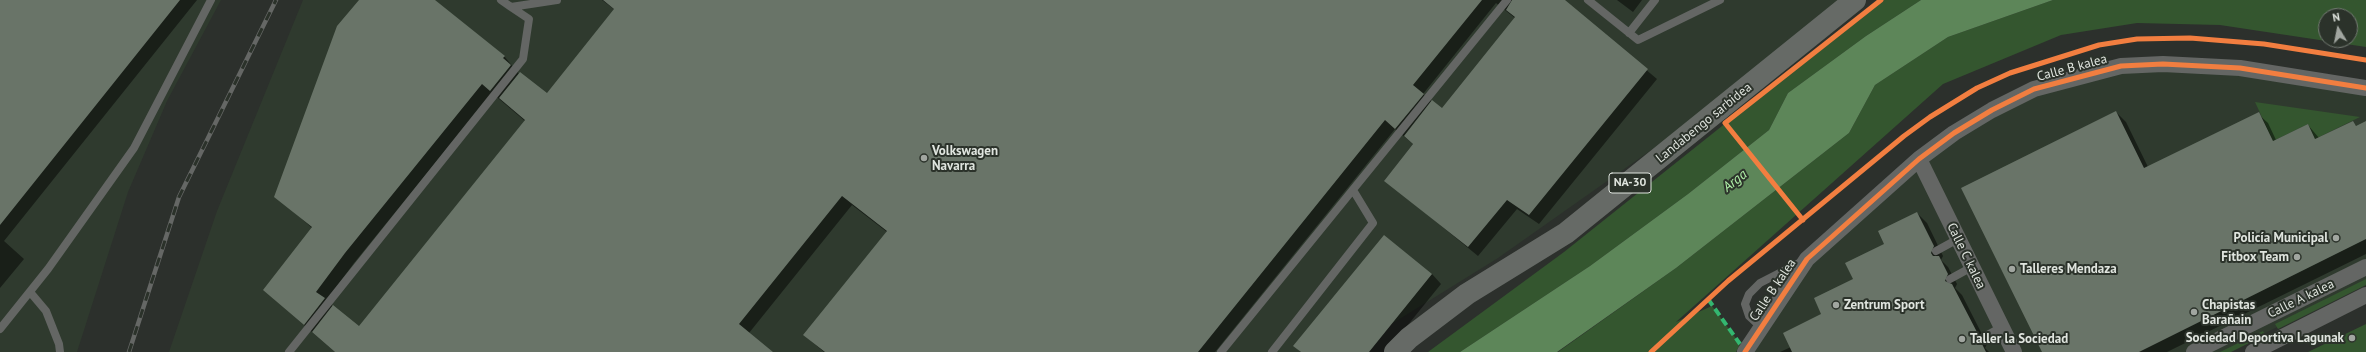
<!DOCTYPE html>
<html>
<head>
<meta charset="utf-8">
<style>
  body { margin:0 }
  #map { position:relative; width:2366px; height:352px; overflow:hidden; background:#2c302c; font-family:"PT Sans",sans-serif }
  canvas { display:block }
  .north { position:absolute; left:2318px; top:8px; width:40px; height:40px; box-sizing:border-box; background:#2b322a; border:1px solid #737a72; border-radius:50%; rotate:350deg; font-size:11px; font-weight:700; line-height:16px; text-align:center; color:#e0e5df }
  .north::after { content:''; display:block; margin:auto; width:14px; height:18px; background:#a1a6a0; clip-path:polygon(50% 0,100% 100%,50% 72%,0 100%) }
</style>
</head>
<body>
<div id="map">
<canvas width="2366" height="352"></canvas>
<div class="north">N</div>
</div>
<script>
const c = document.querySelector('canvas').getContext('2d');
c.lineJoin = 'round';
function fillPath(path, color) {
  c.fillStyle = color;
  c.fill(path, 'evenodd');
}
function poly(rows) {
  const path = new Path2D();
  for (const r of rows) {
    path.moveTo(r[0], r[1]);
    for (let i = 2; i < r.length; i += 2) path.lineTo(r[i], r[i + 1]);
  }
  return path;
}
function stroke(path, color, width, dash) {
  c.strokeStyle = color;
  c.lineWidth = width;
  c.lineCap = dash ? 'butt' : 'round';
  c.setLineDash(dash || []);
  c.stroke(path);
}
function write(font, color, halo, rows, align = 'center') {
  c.font = font + ' "PT Sans",sans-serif';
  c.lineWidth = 4;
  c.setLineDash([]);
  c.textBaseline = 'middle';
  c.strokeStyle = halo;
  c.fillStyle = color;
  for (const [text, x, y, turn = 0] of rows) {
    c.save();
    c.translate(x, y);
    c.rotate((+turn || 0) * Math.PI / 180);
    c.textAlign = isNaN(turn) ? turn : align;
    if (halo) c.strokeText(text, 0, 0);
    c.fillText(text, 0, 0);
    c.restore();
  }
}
const built = poly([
  [0,0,221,0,167,101,128,192,77,352,0,352],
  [303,0,1864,0,1498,258,1390,325,1369,352,169,352,217,211],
  [2163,64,2366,88,2366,283,2227,352,1745,352,1807,259,1919,159,2034,89]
]);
const green = poly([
  [1884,0,1921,0,1866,36,1788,93,1769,130,1688,194,1590,266,1460,352,1428,352,1564,252,1781,79],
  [2053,0,2366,0,2366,47,2220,25,2137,23,2061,35,1943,84,1676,322,1712,306,1740,344,1736,352,1558,352,1676,268,1849,133,1875,85,1948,37],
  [2326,16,2350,16,2350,40,2326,40],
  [2255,102,2360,117,2315,139,2308,124,2273,141],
  [2366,279,2366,285,2278,329,2275,324],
  [2366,324,2366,352,2308,352],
  [2263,331,2265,335,2231,352,2220,352]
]);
const water = poly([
  [1921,0,2053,0,1948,37,1875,85,1849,133,1676,268,1557,352,1460,352,1590,266,1688,194,1769,130,1788,93,1866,36]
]);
const shadow = poly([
  [0,0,197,0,4,241,24,259,0,288],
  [360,0,433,0,504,56,519,74,547,94,615,10,602,0,1563,0,1657,79,1539,224,1517,209,1478,256,1385,180,1413,144,1395,129,1215,352,824,352,804,335,887,232,852,205,749,333,772,352,335,352,274,299,312,228,276,196],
  [1496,3,1515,18,1442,110,1423,94],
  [492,93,525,121,359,327,326,301,354,263],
  [1617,0,1642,0,1633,12],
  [2116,112,2126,122,2148,167,2258,114,2268,123,2276,140,2308,125,2319,138,2352,122,2357,127,2366,123,2366,254,2167,352,2043,352],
  [1917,213,1927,223,1943,256,1941,260,1948,267,1957,284,1955,288,1962,295,1987,344,1985,348,1989,352,1780,352,1791,347,1822,315,1885,245],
  [1432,274,1441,284,1386,352,1301,352,1295,346]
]);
const building = poly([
  [0,0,180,0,0,225],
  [359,0,435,0,505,56,503,58,511,65,490,91,482,84,345,253,316,292,325,298,304,325,263,290,312,227,274,197,337,26],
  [603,0,1482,0,1413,85,1424,94,1395,129,1385,120,1198,352,825,352,803,335,887,231,842,196,739,324,773,352,335,352,312,332,333,305,359,326,525,120,499,98,520,72,547,93,614,9],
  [1512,0,1565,0,1648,69,1529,215,1507,200,1468,247,1384,181,1413,144,1404,136,1432,100,1442,108,1515,17,1506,10],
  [2116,111,2144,168,2259,112,2273,141,2308,124,2315,139,2353,121,2356,126,2366,121,2366,239,2139,352,2042,352,1961,188],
  [1917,212,1934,246,1931,253,1933,256,1939,256,1948,274,1945,281,1952,284,1978,334,1975,341,1982,344,1986,352,1792,352,1783,333,1821,314,1814,298,1853,279,1845,263,1884,244,1878,231],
  [1384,235,1432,274,1369,352,1301,352,1293,346]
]);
const service = poly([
  [501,0,511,7,557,0],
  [1588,0,1638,40,1720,0],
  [1629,33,1655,0],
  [1936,251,1958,239],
  [1950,279,1972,267],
  [30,292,46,311,59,344,60,352],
  [1761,327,1749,316,1745,304,1749,294,1760,283,1803,261],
  [0,329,48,269,134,148,211,0],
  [1980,339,2002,327],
  [289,352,523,59,529,19,511,7],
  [1221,352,1507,0],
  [1272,352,1373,223,1353,190]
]);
const minor = poly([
  [1919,159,2014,352],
  [1745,352,1807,259,1919,159,1954,133,1992,110,2034,89,2121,66,2163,64,2240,68,2366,88],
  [2194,352,2366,267],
  [2253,352,2366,295]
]);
const trunk = poly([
  [1395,352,1409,338,1467,294,1566,233,1855,0]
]);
const rail = poly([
  [129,352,179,197,276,0]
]);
const quiet = poly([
  [1708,299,1740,344]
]);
const cycleway = poly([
  [1803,220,1725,123,1881,0],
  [1651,352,1728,281,1904,136,1930,117,1977,88,2010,73,2099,45,2137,39,2190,38,2264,44,2366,60],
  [1745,352,1807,259,1919,159,1954,133,1992,110,2034,89,2121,66,2163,64,2240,68,2366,88]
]);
const markers = [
  [924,158,4,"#a1a6a0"],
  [2336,238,4,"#a1a6a0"],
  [2297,257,4,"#a1a6a0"],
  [2012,269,4,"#a1a6a0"],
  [1836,305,4,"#a1a6a0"],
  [2194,312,4,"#a1a6a0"],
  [2352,338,4,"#a1a6a0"],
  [1962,339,4,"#a1a6a0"]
];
const shields = [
  [1630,183,42]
];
const shieldNames = [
  ["NA-30",1630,183]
];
const streetNames = [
  ["Calle B kalea",2072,68,-15],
  ["Landabengo sarbidea",1704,123,-39],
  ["Calle C kalea",1966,256,64],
  ["Calle B kalea",1773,290,-56],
  ["Calle A kalea",2301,299,-26]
];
const poiNames = [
  ["Volkswagen",932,151],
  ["Navarra",932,166],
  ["Policía Municipal",2328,238,"right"],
  ["Fitbox Team",2289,257,"right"],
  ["Talleres Mendaza",2020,269],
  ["Zentrum Sport",1844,305],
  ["Chapistas",2202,305],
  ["Barañain",2202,320],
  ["Sociedad Deportiva Lagunak",2344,338,"right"],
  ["Taller la Sociedad",1970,339]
];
const waterNames = [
  ["Arga",1735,181,-38]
];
fillPath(built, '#2f3a2e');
fillPath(green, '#34562f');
fillPath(water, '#5d8659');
fillPath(shadow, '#0007');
fillPath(building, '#697468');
stroke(service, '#646664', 8);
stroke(minor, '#646664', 16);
stroke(trunk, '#666a66', 22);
stroke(rail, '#656765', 4.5);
stroke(rail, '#2b322a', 3, [9]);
stroke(quiet, '#33b770', 4, [8, 4]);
stroke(cycleway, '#f27e40', 5);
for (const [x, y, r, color] of markers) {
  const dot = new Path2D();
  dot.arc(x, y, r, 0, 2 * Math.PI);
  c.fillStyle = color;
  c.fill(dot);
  stroke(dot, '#2b322a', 1.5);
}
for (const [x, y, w] of shields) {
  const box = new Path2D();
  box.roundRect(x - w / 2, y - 10, w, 20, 3);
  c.fillStyle = '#2b322a';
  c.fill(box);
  stroke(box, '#e0e5df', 1);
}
write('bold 12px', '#e0e5df', null, shieldNames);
write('13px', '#e0e5df', '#2b322a', streetNames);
write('bold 13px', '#e0e5df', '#2b322a', poiNames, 'left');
write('italic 14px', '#b1f2a9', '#2b322a', waterNames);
</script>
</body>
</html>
